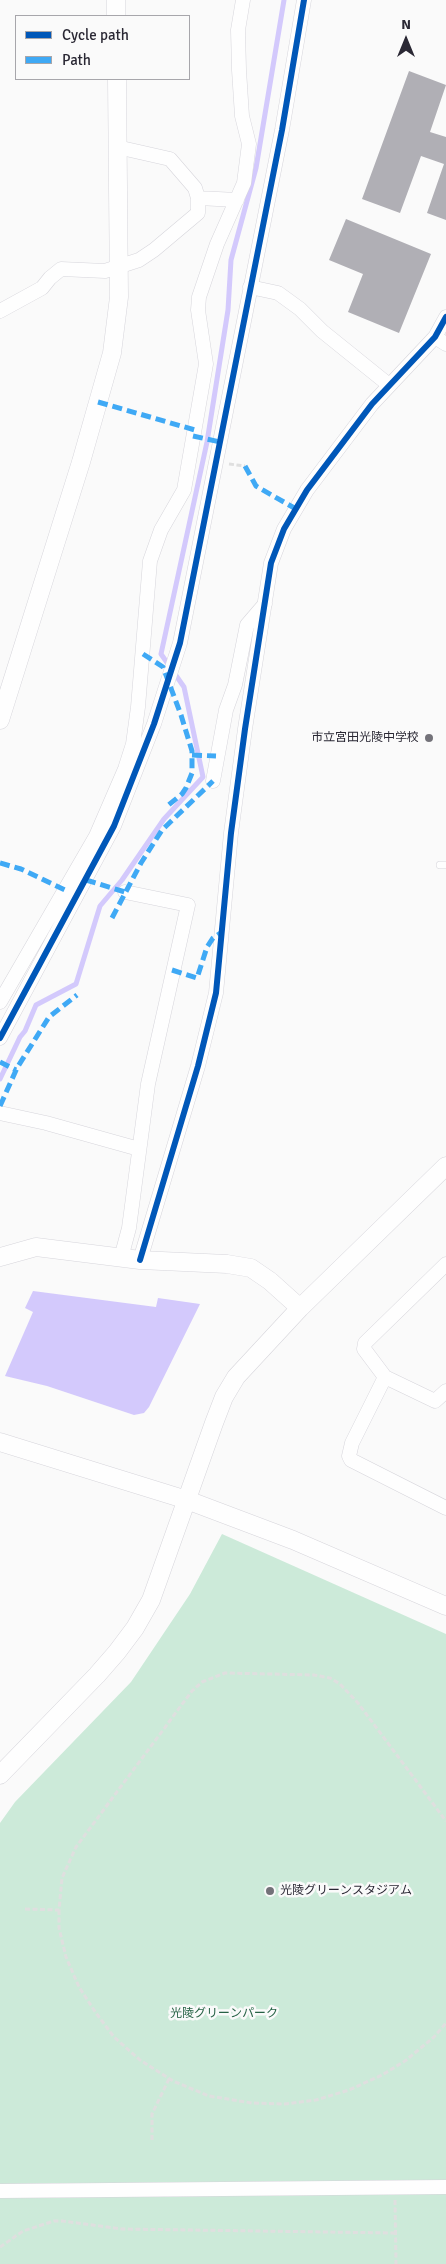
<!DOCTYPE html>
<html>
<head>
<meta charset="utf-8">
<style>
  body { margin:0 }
  #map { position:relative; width:446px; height:2264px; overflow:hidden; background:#fafafa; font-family:Signika,sans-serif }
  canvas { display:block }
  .legend { position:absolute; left:15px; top:15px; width:175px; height:65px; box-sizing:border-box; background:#fafafa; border:1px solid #a7a6ab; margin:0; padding:6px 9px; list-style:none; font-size:15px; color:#2a2834 }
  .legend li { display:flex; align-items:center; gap:10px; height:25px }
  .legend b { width:25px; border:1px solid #a7a6ab }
  .north { position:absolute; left:381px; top:15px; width:50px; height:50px; -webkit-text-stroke:4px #fafafa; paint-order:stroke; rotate:0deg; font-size:14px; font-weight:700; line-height:20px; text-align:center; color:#2a2834 }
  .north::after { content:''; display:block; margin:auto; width:18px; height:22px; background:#2a2834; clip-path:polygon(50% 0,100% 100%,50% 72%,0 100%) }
</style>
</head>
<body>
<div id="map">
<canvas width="446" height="2264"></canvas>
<ul class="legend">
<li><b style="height:6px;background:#0057b8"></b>Cycle path</li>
<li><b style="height:6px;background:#3fa9f5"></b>Path</li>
</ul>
<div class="north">N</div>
</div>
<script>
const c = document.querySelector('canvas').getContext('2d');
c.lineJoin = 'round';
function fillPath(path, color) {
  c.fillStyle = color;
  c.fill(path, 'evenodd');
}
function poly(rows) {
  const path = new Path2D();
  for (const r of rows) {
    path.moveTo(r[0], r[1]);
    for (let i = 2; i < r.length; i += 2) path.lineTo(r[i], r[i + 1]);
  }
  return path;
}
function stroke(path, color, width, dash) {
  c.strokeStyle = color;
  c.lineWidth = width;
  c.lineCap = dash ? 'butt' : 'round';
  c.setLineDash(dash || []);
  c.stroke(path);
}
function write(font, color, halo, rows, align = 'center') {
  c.font = font + ' Signika,"Noto Sans JP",sans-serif';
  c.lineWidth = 5;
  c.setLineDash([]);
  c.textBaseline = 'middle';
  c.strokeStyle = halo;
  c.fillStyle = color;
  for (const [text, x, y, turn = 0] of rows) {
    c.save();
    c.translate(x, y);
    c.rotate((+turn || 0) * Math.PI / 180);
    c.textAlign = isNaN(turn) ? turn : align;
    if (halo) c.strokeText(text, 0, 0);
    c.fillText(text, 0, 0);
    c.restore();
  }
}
const green = poly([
  [222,1534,446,1634,446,2264,0,2264,0,1823,15,1802,131,1682,190,1594]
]);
const water = poly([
  [33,1291,156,1307,158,1298,200,1304,149,1407,144,1413,134,1415,47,1386,5,1376,33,1312,25,1308]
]);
const stream = poly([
  [0,1079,20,1037,25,1031,36,1005,76,984,100,906,122,880,164,819,203,777,184,687,161,654,207,442,228,310,231,260,256,168,284,0]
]);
const building = poly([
  [409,71,446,85,430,132,446,137,446,220,427,213,444,164,421,156,400,213,362,199],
  [346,219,431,254,399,333,348,312,363,274,329,260]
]);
const path = poly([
  [229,464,245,466],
  [25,1909,59,1910,62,1878,76,1847,192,1691,202,1682,225,1673,314,1675,330,1678,340,1684,358,1703,446,1821],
  [59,1910,59,1928,66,1957,79,1987,96,2013,114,2037,140,2060,173,2081,209,2096,252,2103,285,2104,316,2100,349,2090,382,2075,405,2061,434,2037,446,2023],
  [152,2140,152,2114,169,2079],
  [395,2200,396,2264],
  [0,2247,23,2231,54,2221,63,2221,122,2229,395,2233]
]);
const service = poly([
  [440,865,446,865]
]);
const minor = poly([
  [117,147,170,159,195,188,198,198],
  [250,287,278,293,300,309,322,331,389,385],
  [0,311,42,288,50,278,61,269,105,271,139,260,154,250,198,213,198,198,237,200],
  [435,337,446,344],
  [213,781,226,710,235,685,247,625,265,604],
  [0,1002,96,836,125,769,133,744,138,707,150,561,161,530,184,490,206,364,198,310,199,297,217,244,244,183,249,144,242,116,239,70,238,30,243,0],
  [0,1038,114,826,154,724,180,643,282,130,304,0],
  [0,1113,46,1123,139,1149],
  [121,1258,129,1228,148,1084,188,905,125,892],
  [140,1260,198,1066,216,993,231,833,245,729,271,563,284,529,307,490,372,404,435,337,446,317],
  [446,1264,365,1343,364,1349,385,1377,435,1401,446,1391],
  [385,1377,352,1443,349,1456,351,1460,446,1508],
  [0,2191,446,2187]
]);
const tertiary = poly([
  [116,0,116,16],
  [0,720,81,462,112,353,119,297,117,79],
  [0,1257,36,1247,140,1260,227,1264,251,1268,270,1281,300,1308],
  [0,1442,187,1500,293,1540,446,1606],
  [0,1775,97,1675,117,1652,135,1628,151,1600,214,1423,224,1397,236,1377,300,1308,446,1166]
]);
const quiet = poly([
  [98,402,195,430],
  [193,436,220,442],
  [245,466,256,486,296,509],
  [143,654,163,667,181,715,192,751,192,773,186,788,182,794,166,807],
  [192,755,216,756],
  [0,863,21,869,65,890],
  [86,880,125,892],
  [112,918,141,863,162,830,213,781],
  [172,970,197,978,207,947,213,938,222,932],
  [0,1062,16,1070],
  [0,1106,17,1068,49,1017,77,995]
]);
const cycleway = poly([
  [0,1038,114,826,154,724,180,643,282,130,304,0],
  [140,1260,198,1066,216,993,231,833,245,729,271,563,284,529,307,490,372,404,435,337,446,317]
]);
const markers = [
  [429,738,5,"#737279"],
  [270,1891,5,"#737279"]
];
const poiNames = [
  ["市立宮田光陵中学校",419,738],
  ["光陵グリーンスタジアム",280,1891,"left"]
];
const parkNames = [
  ["光陵グリーンパーク",224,2014]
];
fillPath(green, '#ccead9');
fillPath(water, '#d3c9fc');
stroke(stream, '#d3c9fc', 5);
fillPath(building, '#b0afb5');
stroke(service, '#d6d5db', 8);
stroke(minor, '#d6d5db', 15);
stroke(tertiary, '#d6d5db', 19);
stroke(path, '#dfdfdf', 3, [5, 2.5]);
stroke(service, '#fefefe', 7);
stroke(minor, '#fefefe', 14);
stroke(tertiary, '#fefefe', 18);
stroke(quiet, '#3fa9f5', 5, [10, 5]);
stroke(cycleway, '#0057b8', 6);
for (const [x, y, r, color] of markers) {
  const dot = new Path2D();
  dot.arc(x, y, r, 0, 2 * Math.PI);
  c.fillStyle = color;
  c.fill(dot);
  stroke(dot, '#fafafa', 2);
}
write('12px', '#2a2834', '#fafafa', poiNames, 'right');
write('12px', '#266245', '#fafafa', parkNames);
</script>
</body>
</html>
